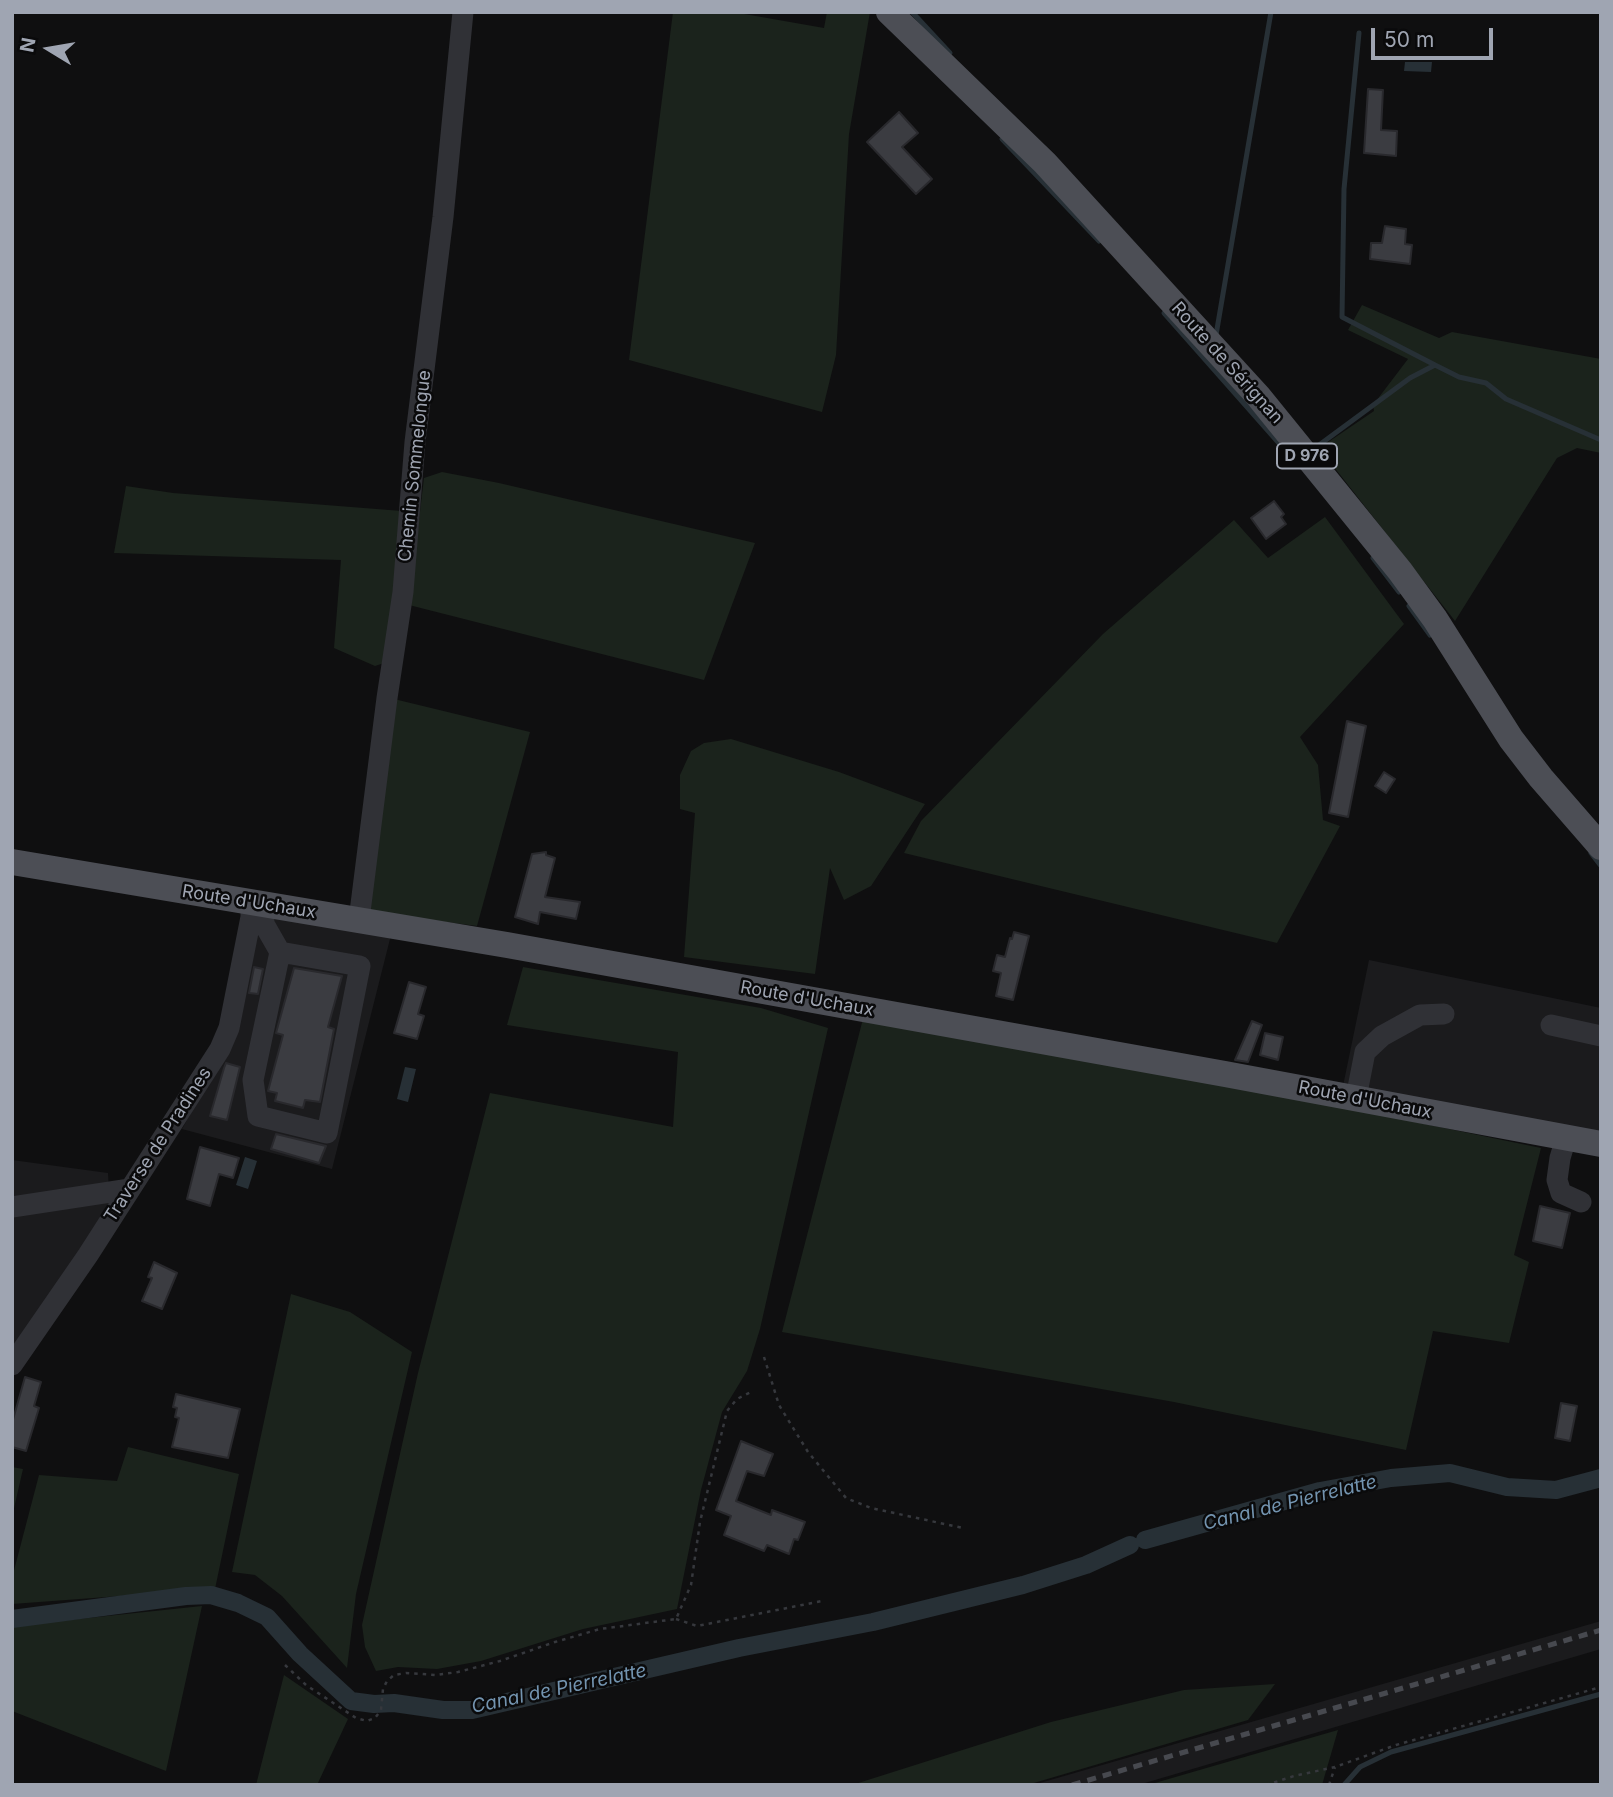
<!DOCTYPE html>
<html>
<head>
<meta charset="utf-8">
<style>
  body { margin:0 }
  #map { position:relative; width:1613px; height:1797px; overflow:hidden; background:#0f0f10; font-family:Inter,sans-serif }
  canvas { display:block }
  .frame { position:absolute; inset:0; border:14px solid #9fa5b2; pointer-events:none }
  .north { position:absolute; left:14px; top:14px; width:70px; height:70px; -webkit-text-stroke:5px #0a0a0b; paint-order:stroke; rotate:281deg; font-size:19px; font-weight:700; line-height:28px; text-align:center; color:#9fa5b2 }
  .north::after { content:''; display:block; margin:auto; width:24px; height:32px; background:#9fa5b2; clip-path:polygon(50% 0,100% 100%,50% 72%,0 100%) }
  .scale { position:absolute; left:1371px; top:28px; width:122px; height:32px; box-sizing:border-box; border:4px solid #9fa5b2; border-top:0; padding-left:9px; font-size:21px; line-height:24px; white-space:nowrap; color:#9fa5b2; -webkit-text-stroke:5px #0a0a0b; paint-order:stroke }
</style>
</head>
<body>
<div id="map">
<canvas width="1613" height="1797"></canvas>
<div class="frame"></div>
<div class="north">N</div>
<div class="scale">50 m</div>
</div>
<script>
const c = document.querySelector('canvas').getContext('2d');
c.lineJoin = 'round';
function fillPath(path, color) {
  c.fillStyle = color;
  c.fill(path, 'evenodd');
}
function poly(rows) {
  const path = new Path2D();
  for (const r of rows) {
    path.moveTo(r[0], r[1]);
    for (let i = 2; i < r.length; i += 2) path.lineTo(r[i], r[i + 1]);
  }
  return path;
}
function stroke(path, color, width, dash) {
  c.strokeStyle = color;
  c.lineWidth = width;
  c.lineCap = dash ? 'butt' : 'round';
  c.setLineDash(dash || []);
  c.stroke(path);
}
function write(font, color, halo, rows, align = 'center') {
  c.font = font + ' Inter,sans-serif';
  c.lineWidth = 5;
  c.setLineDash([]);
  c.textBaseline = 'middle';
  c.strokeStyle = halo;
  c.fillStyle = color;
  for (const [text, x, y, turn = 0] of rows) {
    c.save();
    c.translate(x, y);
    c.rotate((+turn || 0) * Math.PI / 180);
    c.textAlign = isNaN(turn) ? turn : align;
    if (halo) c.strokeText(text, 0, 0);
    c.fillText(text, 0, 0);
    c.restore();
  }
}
const built = poly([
  [258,911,391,935,332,1169,182,1129,231,1041],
  [1369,960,1601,1008,1601,1136,1343,1086],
  [12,1160,108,1173,110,1209,12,1356],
  [1601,1621,1601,1649,1138,1785,1033,1785]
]);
const green = poly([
  [673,12,733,12,824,28,827,12,870,12,849,134,836,355,822,412,629,360],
  [1362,305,1439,338,1452,332,1601,359,1601,453,1577,448,1557,458,1455,621,1334,467,1321,447,1374,411,1373,405,1408,359,1348,330],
  [442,472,499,483,755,543,704,680,409,605,424,478],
  [126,486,173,493,402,511,387,662,375,666,334,648,341,560,114,553],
  [1325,517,1404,624,1300,737,1318,765,1323,820,1340,826,1277,943,904,853,921,821,1103,634,1234,520,1268,558],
  [394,699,530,732,477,926,368,912],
  [731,739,839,772,925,804,871,886,844,900,830,868,815,974,684,957,695,813,680,809,680,775,691,751,704,743],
  [523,967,761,1008,828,1028,760,1329,747,1371,722,1412,701,1490,677,1609,583,1629,481,1661,437,1669,398,1667,376,1671,365,1647,362,1625,418,1373,490,1093,673,1127,678,1052,507,1025],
  [864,1015,1222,1082,1541,1148,1514,1255,1529,1262,1509,1343,1433,1331,1406,1450,1174,1402,782,1332],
  [291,1294,350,1312,412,1352,356,1594,347,1668,282,1596,255,1575,232,1572],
  [128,1447,239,1474,215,1589,12,1604,12,1578,39,1475,117,1481],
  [12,1467,23,1469,12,1517],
  [202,1606,166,1771,12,1711,12,1626],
  [284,1675,348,1719,317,1785,256,1785],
  [1275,1684,1248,1720,1027,1785,852,1785,1051,1722,1184,1690],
  [1338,1730,1322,1785,1148,1785,1203,1769]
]);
const water = poly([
  [1405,62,1432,62,1431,72,1404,71],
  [405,1067,416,1069,408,1102,397,1099],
  [245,1157,257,1161,248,1189,236,1185]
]);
const stream = poly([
  [912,12,950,53],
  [1359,33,1344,189,1342,317,1435,365],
  [1002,139,1099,241],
  [1164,313,1285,450],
  [1216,335,1271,12],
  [1315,448,1410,378,1435,365,1459,377,1486,383,1506,399,1601,440],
  [1373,558,1399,592],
  [1409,606,1430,635],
  [1591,853,1601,866],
  [1344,1785,1360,1767,1391,1752,1601,1694]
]);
const canal = poly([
  [1145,1540,1320,1491,1391,1478,1450,1473,1507,1487,1556,1490,1601,1478],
  [12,1619,186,1596,211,1595,238,1603,267,1617,300,1654,351,1701,374,1704,394,1703,443,1710,472,1710,739,1648,873,1622,1023,1585,1086,1565,1130,1545]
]);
const building = poly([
  [1368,89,1383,90,1381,130,1397,131,1396,156,1364,153,1368,89],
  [899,112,918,133,902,147,932,179,916,194,867,142,899,112],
  [1385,226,1406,229,1405,244,1412,245,1410,264,1370,259,1371,243,1382,243,1385,226],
  [1274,501,1284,514,1281,517,1286,524,1266,539,1251,518,1274,501],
  [1347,721,1366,726,1348,817,1329,813,1347,721],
  [1384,772,1395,779,1386,793,1375,786,1384,772],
  [546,852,546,855,555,858,545,897,580,902,576,919,540,912,538,924,515,917,532,854,546,852],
  [1014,932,1029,936,1013,1000,996,996,1001,973,993,971,997,955,1005,957,1010,938,1012,939,1014,932],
  [254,967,263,969,258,994,249,993,254,967],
  [294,968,342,976,328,1027,334,1029,320,1102,305,1100,303,1108,275,1101,277,1093,268,1091,283,1035,276,1033,279,1022,294,968],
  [409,982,426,987,418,1014,424,1016,417,1039,394,1033,409,982],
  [1252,1021,1262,1025,1248,1062,1235,1060,1252,1021],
  [1265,1033,1283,1037,1278,1060,1260,1055,1265,1033],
  [226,1063,240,1067,227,1120,210,1116,224,1068,226,1063],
  [276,1134,326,1146,319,1163,271,1149,276,1134],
  [200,1147,239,1158,233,1178,219,1174,210,1206,187,1199,200,1147],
  [1540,1206,1570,1213,1562,1248,1533,1241,1540,1206],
  [154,1262,177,1273,162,1309,142,1301,152,1278,148,1277,154,1262],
  [25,1377,41,1382,34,1406,39,1408,26,1451,12,1447,12,1423,25,1377],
  [176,1394,240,1409,228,1458,172,1447,179,1418,175,1417,177,1408,173,1407,176,1394],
  [1561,1403,1577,1406,1570,1441,1555,1438,1561,1403],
  [741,1441,773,1454,764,1476,747,1471,736,1501,771,1515,772,1510,805,1522,798,1540,794,1539,789,1554,767,1545,764,1551,724,1535,731,1516,716,1510,741,1441]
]);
const path = poly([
  [764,1357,779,1405,808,1452,846,1498,871,1508,963,1528],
  [676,1619,697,1626,822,1601],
  [285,1665,306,1685,356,1718,367,1721,375,1718,381,1710,383,1689,387,1681,394,1675,406,1673,436,1675,458,1672,500,1661,555,1642,600,1629,676,1619,691,1585,700,1522,727,1411,737,1399,751,1392],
  [1266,1785,1294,1776,1335,1767,1396,1745,1601,1687],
  [1329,1785,1335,1767]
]);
const minor = poly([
  [263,904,264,924,280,952,360,966,327,1133,258,1116,253,1080,280,952],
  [359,920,387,698,403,592,415,442,443,217,463,12],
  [1551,1025,1601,1036],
  [1356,1098,1365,1052,1382,1036,1420,1015,1444,1014],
  [1566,1138,1560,1158,1557,1180,1561,1193,1581,1202],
  [12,1207,130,1189],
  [12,1365,88,1255,220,1049,229,1028,251,917,251,902]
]);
const major = poly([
  [889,12,1045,163,1258,396,1400,571,1435,619,1511,739,1541,778,1601,847],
  [12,862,507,945,1225,1074,1601,1144]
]);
const rail = poly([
  [1072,1785,1601,1630]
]);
const shields = [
  [1307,456,60]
];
const shieldNames = [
  ["D 976",1307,456]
];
const streetNames = [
  ["Route de Sérignan",1227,363,48],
  ["Chemin Sommelongue",415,466,-84],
  ["Route d'Uchaux",249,902,9],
  ["Route d'Uchaux",807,999,10],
  ["Route d'Uchaux",1365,1100,11],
  ["Traverse de Pradines",158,1145,-57]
];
const waterNames = [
  ["Canal de Pierrelatte",1290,1503,-14],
  ["Canal de Pierrelatte",559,1689,-12]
];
fillPath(built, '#1b1b1d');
fillPath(green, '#1b231c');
fillPath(water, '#273036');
stroke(stream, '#273036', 5);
stroke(canal, '#273036', 18);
fillPath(building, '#3b3c41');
stroke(building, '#29292d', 2);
stroke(path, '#36383d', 2.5, [3.5, 5]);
stroke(minor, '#303136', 21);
stroke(major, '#4c4e55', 26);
stroke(rail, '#47494f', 5, [9, 7]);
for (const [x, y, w] of shields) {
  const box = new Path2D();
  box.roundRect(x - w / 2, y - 12.5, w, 25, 5);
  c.fillStyle = '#0a0a0b';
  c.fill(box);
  stroke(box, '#9fa5b2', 2);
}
write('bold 16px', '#9fa5b2', null, shieldNames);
write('18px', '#9fa5b2', '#0a0a0b', streetNames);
write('italic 19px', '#7394b0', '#0a0a0b', waterNames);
</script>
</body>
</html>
